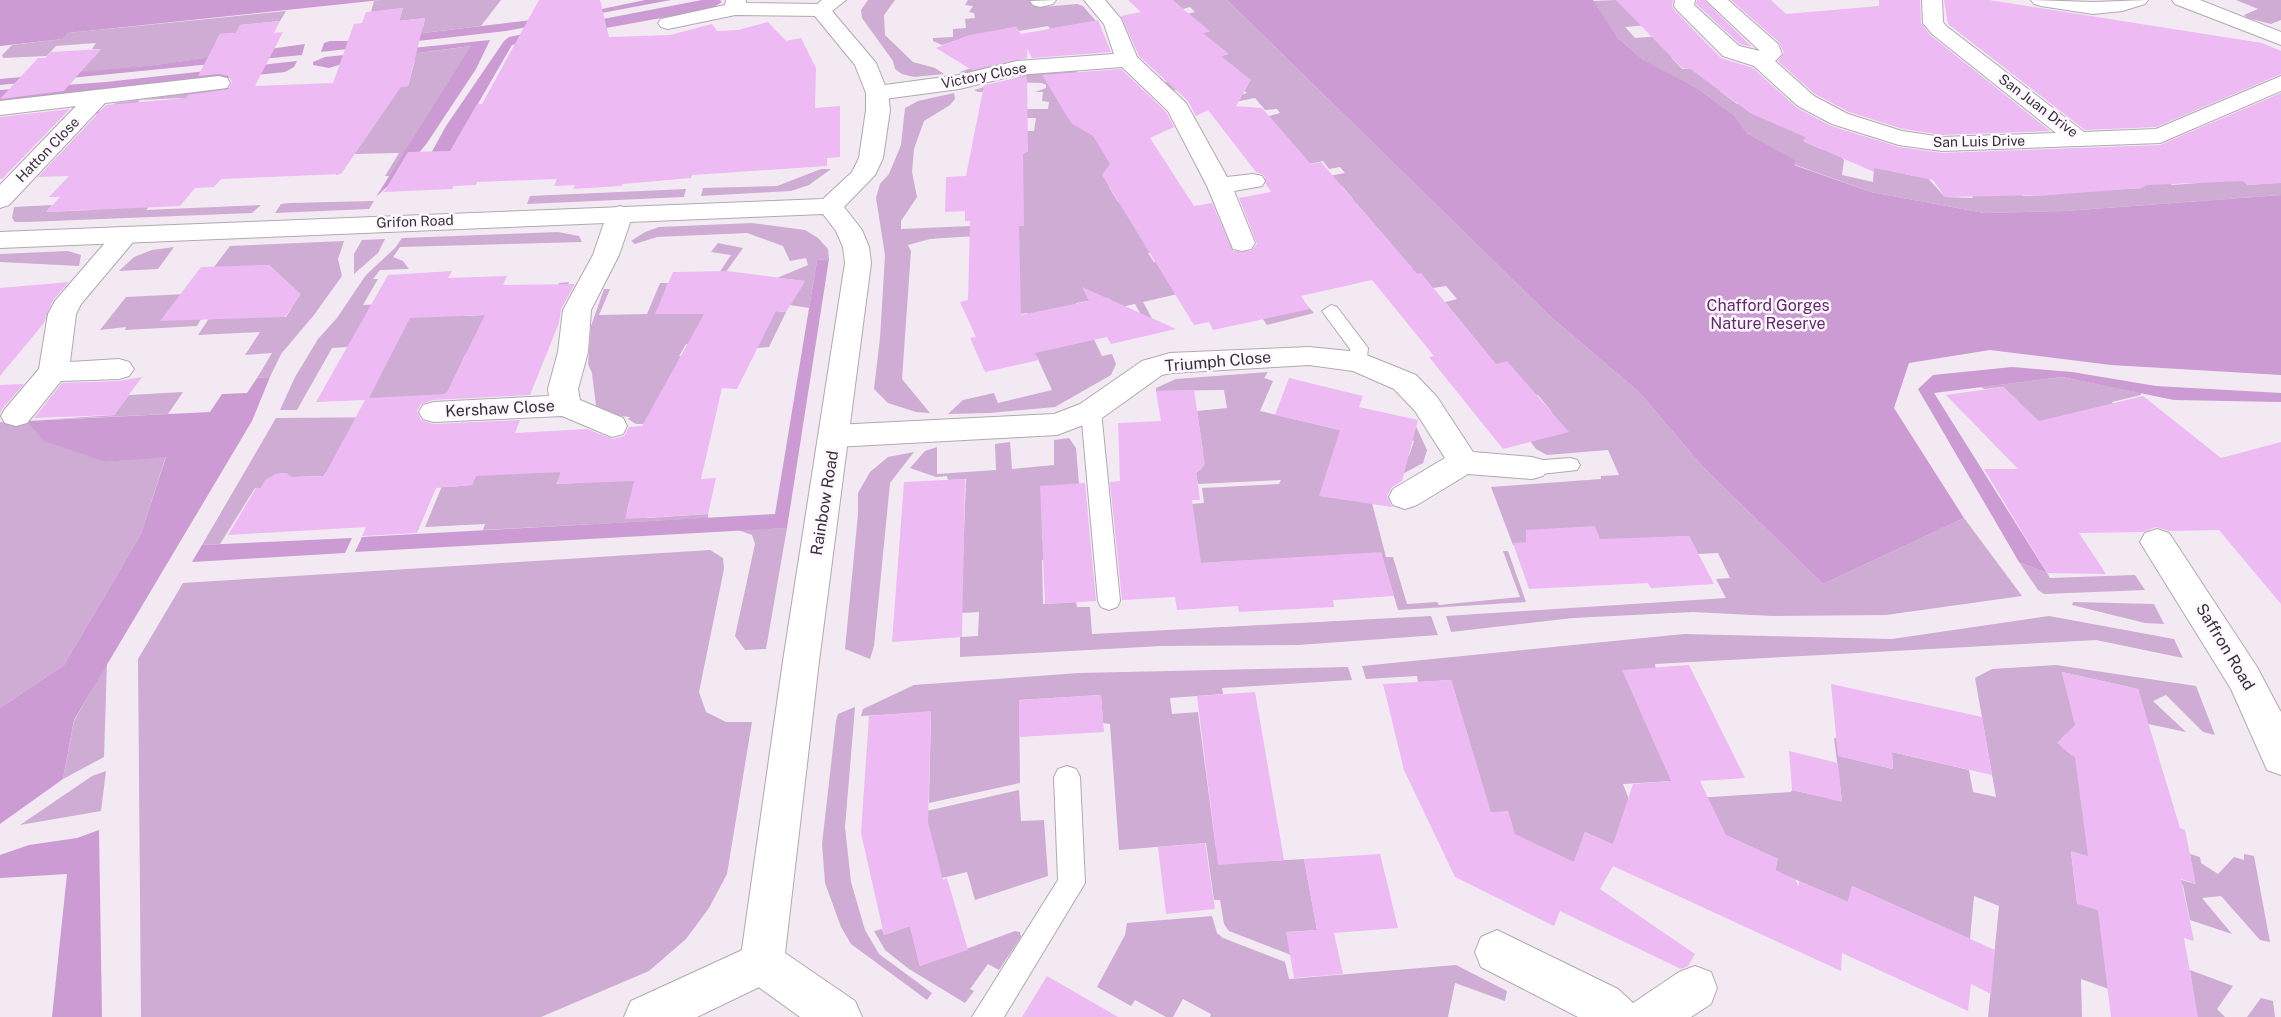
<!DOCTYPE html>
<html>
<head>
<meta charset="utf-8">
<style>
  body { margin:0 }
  canvas { display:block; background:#f2e9f3 }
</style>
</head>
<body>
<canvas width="2281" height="1017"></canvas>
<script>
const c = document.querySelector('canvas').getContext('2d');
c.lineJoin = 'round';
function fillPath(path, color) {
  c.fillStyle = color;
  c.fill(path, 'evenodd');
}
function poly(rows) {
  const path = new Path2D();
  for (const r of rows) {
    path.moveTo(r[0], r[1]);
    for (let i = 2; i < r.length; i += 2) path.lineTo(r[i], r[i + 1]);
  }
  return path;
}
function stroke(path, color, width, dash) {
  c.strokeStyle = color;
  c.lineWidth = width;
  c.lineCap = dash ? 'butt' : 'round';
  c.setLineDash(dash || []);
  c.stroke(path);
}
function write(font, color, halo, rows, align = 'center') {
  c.font = font + ' "Public Sans",sans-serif';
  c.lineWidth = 5;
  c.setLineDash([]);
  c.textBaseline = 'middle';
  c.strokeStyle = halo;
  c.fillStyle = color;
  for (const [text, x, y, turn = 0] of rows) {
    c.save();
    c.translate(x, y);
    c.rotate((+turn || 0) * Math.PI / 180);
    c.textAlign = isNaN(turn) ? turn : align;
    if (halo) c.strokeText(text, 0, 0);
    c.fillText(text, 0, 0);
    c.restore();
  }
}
const green = poly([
  [381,0,501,0,481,26,357,41,423,27,425,18,399,21,403,8,371,12,374,1],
  [868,0,895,0,884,15,885,35,913,62,935,68,944,74,914,77,902,74,895,69,893,61,862,18,861,10],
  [968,0,1037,0,1041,7,1077,4,1083,6,1096,21,1055,28,1064,39,1058,40,1048,26,1019,31,1016,27,1004,29,1022,58,962,74,960,72,1011,54,976,34,942,45,933,41,933,38,953,37,953,29,966,28,965,19,975,18,974,13,969,12,973,6,965,5],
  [1172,0,1227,0,1551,317,1639,392,1703,467,1823,584,1964,518,2022,596,1886,615,1772,616,1693,612,1573,618,1451,632,1446,616,1726,598,1716,579,1730,578,1718,553,1698,554,1689,536,1513,545,1491,487,1601,479,1601,476,1619,475,1608,450,1547,455,1536,449,1530,441,1551,411,1538,395,1524,399,1445,302,1457,299,1446,286,1433,288,1408,276,1412,268,1357,204,1314,212,1311,208,1353,199,1342,186,1333,188,1329,176,1345,173,1340,167,1329,169,1323,161,1272,172,1269,116,1280,113,1277,109,1265,110,1255,98,1219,105,1217,102,1247,93,1239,86,1251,80,1240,76,1171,91,1162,83,1167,82,1164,79,1182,75,1208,60,1228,54,1178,40,1210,31,1164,20,1195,12,1190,7,1183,9],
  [1616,0,1648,25,1625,27,1635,38,1661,36,1672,58,1682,69,1706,67,1721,92,1737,104,1745,102,1807,138,1803,141,1823,150,1827,147,1834,150,1844,160,1842,175,1873,182,1874,167,1914,176,1924,174,1945,197,1973,198,1969,191,2018,192,2023,196,2049,195,2115,178,2128,189,2142,188,2144,184,2163,177,2172,185,2198,183,2233,173,2248,185,2274,183,2281,145,2281,195,2065,211,1984,213,1871,192,1793,164,1795,161,1747,133,1734,115,1697,88,1645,62,1618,38,1593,1],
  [2236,0,2281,0,2281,20,2271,24,2247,18,2244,15,2258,9],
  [286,11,280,21,240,25,236,33,220,34,216,41,274,49,155,65,23,78,94,57,101,49,92,49,96,43,56,46,47,56,3,58,2,55,12,45,63,39,68,33],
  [472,46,390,176,385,176,399,153,353,154,339,174,336,175,352,150,310,140,160,194,146,210,261,205,252,213,26,222,15,222,12,218,14,207,52,205,46,212,92,210,181,98,140,100,130,111,132,113,94,114,116,103,235,87,366,91,408,86,415,60,379,64,380,58],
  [1077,71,1075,76,1142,144,1154,144,1111,152,1109,187,1118,202,1131,199,1159,250,1148,253,1154,262,1216,249,1299,297,1314,313,1267,325,1257,310,1182,293,1143,302,1160,333,1151,333,1135,304,1116,308,1111,300,1107,298,1076,303,1102,356,1112,354,1116,364,1111,375,1055,407,989,413,948,414,963,400,994,393,998,403,1052,390,1037,357,992,368,1032,323,1027,313,1020,314,975,236,930,239,908,245,911,251,902,379,930,413,916,412,888,403,874,389,880,338,885,255,876,198,880,184,889,174,901,145,905,108,918,101,954,93,955,99,950,105,924,121,914,149,912,172,917,197,901,221,901,229,970,226,1017,166,1023,166,1022,154,1028,151,1028,144,980,131,1034,131,1036,118,1021,118,1002,109,1048,109,1049,102,1042,101,1043,92,1035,92,1046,88,1046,85,1042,83,1004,82,1002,91,978,92,974,90,1026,75],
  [821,169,831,169,809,185,791,191,701,196,703,188,777,186],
  [686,189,684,197,527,204,530,196],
  [374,201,369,209,275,213,281,204,290,203],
  [752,223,805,230,818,238,828,249,829,259,817,260,809,308,790,305,805,281,777,278,808,265,806,258,790,261,783,246,747,233,657,237,635,244,631,241,645,232,659,227],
  [558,232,579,236,582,242,400,247,393,257,403,261,409,269,380,270,373,279,378,279,363,305,407,303,467,316,484,315,503,285,511,285,497,316,542,325,559,283,569,282,551,323,548,351,465,355,448,392,439,398,369,398,347,347,332,348,297,410,280,410,295,377,318,339,337,318,366,275,395,248,402,238],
  [385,239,378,253,354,274,354,254,362,240],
  [344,241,338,259,342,276,314,315,281,354,270,377,257,378,272,353,245,355,260,332,198,335,210,317,286,317,300,294,269,265,232,267,197,326,125,330,126,327,100,330,126,297,205,293,214,267,230,246],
  [718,243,743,248,718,283,713,282,731,255,711,252],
  [174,247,158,269,119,271,134,257,152,250],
  [68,251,81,255,79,266,0,262,0,254],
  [660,283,668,283,661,301,786,312,769,347,744,349,686,344,679,356,700,357,654,424,636,424,628,419,630,417,620,416,596,406,592,373,588,364,591,326,604,289,610,289,599,315,647,314],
  [1268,372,1264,378,1273,381,1260,411,1348,432,1409,456,1414,441,1400,437,1414,422,1427,450,1423,463,1382,485,1360,487,1324,481,1321,496,1372,503,1386,557,1393,557,1407,604,1437,602,1439,605,1520,597,1503,551,1508,551,1526,602,1398,610,1381,553,1201,563,1165,506,1204,503,1202,488,1279,484,1281,480,1198,484,1196,473,1202,468,1203,452,1197,411,1227,408,1224,390,1156,391,1156,388,1176,379],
  [2062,377,2141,393,2141,395,2112,402,2120,423,2020,425,2019,402,2003,387,1984,389,1981,387],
  [183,392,168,414,41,420,114,415,129,395],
  [405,417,353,471,326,472,318,485,321,476,295,477,290,487,291,477,286,473,276,474,266,480,261,488,255,488,220,544,202,545,276,418],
  [27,421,106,462,166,456,141,534,64,665,0,708,0,422],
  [1069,438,1076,448,1079,484,1042,517,1042,539,1076,557,1042,560,1043,604,1076,602,1077,607,1090,607,1092,634,1431,616,1438,635,1298,645,1162,646,960,657,960,637,978,636,979,612,961,613,966,479,948,480,947,476,936,477,910,468,925,451,937,447,937,474,996,470,995,444,1010,442,1012,469,1054,465,1054,440],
  [625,443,640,494,629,502,627,510,634,515,647,518,708,514,708,518,483,530,485,524,425,527,447,474,448,487,472,485,477,473,561,472,557,484,576,483,584,457],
  [914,452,890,483,874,646,870,659,845,649,858,514,858,493,870,472,888,457],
  [787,528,766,649,745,650,735,636,755,544,752,535,738,530],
  [710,550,723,558,724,569,699,692,706,712,726,722,752,722,727,874,709,908,686,939,649,971,541,1017,141,1017,138,659,183,583],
  [2019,562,2047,573,2050,578,2135,575,2145,590,2044,594,2038,590],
  [2073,602,2154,604,2164,624,2145,623,2072,605],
  [2049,616,2174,639,2183,658,2096,640,1655,664,1672,781,1623,784,1630,802,1791,792,1792,790,1842,801,1834,738,1841,739,1843,757,1893,769,1892,752,1969,770,1973,792,1996,797,1975,678,1992,669,2056,665,2196,686,2215,735,2203,732,2166,695,2153,701,2186,732,2148,724,2138,689,2062,672,2075,723,2122,734,2065,735,2061,739,2063,748,2072,755,2087,758,2162,809,2079,784,2081,802,2103,808,2111,859,2195,884,2190,854,2200,857,2201,863,2218,874,2234,857,2244,860,2244,854,2254,856,2270,942,2260,940,2221,896,2202,898,2232,934,2190,920,2183,885,2071,852,2077,903,2156,929,2100,923,2107,981,2196,1011,2190,970,2233,986,2217,1009,2225,1017,2196,1017,2178,1014,2081,979,2082,1017,1988,1017,1999,906,1974,896,1970,939,1852,886,1848,902,1785,875,1772,882,1778,859,1719,832,1614,841,1591,911,1605,841,1585,832,1574,862,1499,882,1513,829,1508,811,1491,814,1451,680,1418,682,1417,676,1366,679,1362,666,1684,634,1892,639],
  [107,663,104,757,63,779,74,721],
  [1348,667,1352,680,1222,688,1223,694,1170,698,1172,714,1198,712,1216,849,1249,847,1252,862,1304,859,1317,930,1286,932,1291,955,1229,931,1224,924,1220,900,1214,900,1206,843,1119,850,1110,724,1103,723,1101,695,1019,700,1020,783,929,803,931,712,861,716,863,709,914,685,1079,673],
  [855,707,845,827,851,882,865,930,879,954,932,993,927,1000,851,944,841,927,825,883,822,844,836,721,838,714],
  [106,771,101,811,20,825,92,776],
  [1019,790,1021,821,1044,820,1048,876,975,900,967,872,942,878,922,812],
  [1212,916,1217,933,1223,938,1285,962,1289,979,1456,965,1507,991,1505,1001,1455,983,1448,1017,1210,1017,1211,1014,1183,999,1173,1017,1166,1017,1135,1000,1131,1006,1097,987,1125,935,1127,923],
  [910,926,920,966,1015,931,1020,932,1021,937,999,970,988,964,970,989,974,991,965,1003,909,969,885,950,874,931,882,929,884,935],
  [2261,998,2273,1001,2275,1017,2247,1017]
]);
const forest = poly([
  [0,0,381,0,68,33,63,39,0,46],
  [645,0,671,0,506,31,321,52,324,43,330,41,357,41,573,15],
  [702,0,720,0,722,2,711,9,512,45,429,188,429,157,446,126,504,41,509,37],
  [1227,0,1593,0,1618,38,1643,60,1697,88,1734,115,1747,133,1796,161,1794,165,1871,192,1984,213,2065,211,2281,195,2281,375,2111,365,1990,350,1909,363,1894,408,1964,518,1823,584,1703,467,1639,392,1551,317],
  [490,40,476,69,427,143,405,170,376,197,471,46,349,62,329,68,313,65,313,62,325,57],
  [305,44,302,55,0,85,0,79,155,65],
  [297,61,294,67,285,72,0,102,0,90,106,82],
  [829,259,787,528,355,552,362,537,775,514,817,260],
  [2012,367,2072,372,2156,386,2281,393,2281,402,2174,400,2062,377,1934,393,2047,573,2019,562,1918,389,1933,375],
  [270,377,252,421,74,720,63,779,0,824,0,708,64,665,141,534,166,457,106,462,44,441,27,421,210,412,222,394,247,393,257,378],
  [352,538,345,553,192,562,202,545],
  [99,830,102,1017,52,1017,67,874,0,878,0,855,29,845,77,838]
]);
const building = poly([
  [539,0,600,0,609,37,670,35,712,24,717,31,738,30,768,22,786,41,801,38,816,68,815,108,840,106,840,157,827,158,827,166,692,175,691,178,623,184,621,186,573,189,575,185,554,186,557,179,477,182,476,185,454,186,452,189,384,192,408,152,450,151,477,104,482,104],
  [1128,0,1172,0,1210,31,1203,33,1229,54,1221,56,1251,80,1236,106,1262,108,1311,164,1321,162,1417,274,1421,273,1496,364,1507,361,1569,432,1503,449,1429,357,1434,356,1372,280,1301,296,1310,309,1213,330,1209,322,1194,325,1102,175,1110,164,1093,136,1071,123,1042,75,1121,69,1166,112,1174,127,1150,138,1194,206,1212,203,1233,251,1251,251,1257,244,1239,198,1271,192,1266,184,1264,175,1256,172,1208,110,1196,116,1188,101,1139,56,1121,16,1141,12],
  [1616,0,1673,0,1672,6,1675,11,1721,58,1753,68,1797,108,1831,126,1899,147,1942,153,2160,145,2281,93,2281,183,2248,185,2243,181,2147,185,2142,188,2050,195,1945,197,1933,180,1874,168,1874,172,1803,141,1807,138,1750,113,1689,68,1682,68],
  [1697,0,1704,0,1752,47,1740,44,1696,4],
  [1731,0,1771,0,1786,14,1879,6,1879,0,1920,0,1921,23,1930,35,2050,131,1942,135,1903,129,1849,112,1815,94,1778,61,1784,53,1779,42],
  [1944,0,1989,0,2262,43,2281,51,2281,74,2156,127,2085,130,1948,24],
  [403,8,399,21,425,18,408,86,401,87,341,174,221,179,214,187,195,188,180,206,46,212,60,197,49,197,69,176,38,177,106,105,186,98,188,95,229,89,232,82,228,76,219,74,198,76,220,34,236,33,240,25,280,21,274,33,283,32,255,86,333,83,354,24,362,23,366,12],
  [1098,20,1111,52,1032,58,1027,49,1027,58,972,70,936,48,969,35,1016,27,1021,34],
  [101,49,64,91,0,99,38,58,45,58,51,52],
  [1027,76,1028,151,1023,154,1024,226,1019,226,1021,315,1089,301,1082,287,1176,329,1111,344,1107,337,1035,353,1039,360,985,372,970,338,976,337,960,302,968,300,970,221,965,221,965,211,945,212,946,177,966,176,984,85],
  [70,109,2,179,0,179,0,117],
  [269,265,301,294,285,317,160,321,201,267],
  [452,271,448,278,507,276,503,285,575,284,561,309,559,323,530,395,433,400,421,404,417,411,421,420,434,424,520,420,515,433,587,429,613,439,624,436,629,427,642,426,704,314,655,314,673,272,727,271,805,281,786,312,776,311,737,389,722,388,701,479,716,478,708,514,625,519,634,481,556,484,561,472,476,476,472,485,436,488,417,533,362,536,366,527,228,535,256,488,261,488,265,480,276,474,286,473,292,477,324,476,365,400,316,402,388,275],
  [485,315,446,394,369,398,410,318],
  [69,282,53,300,44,323,0,376,0,288],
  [142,377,114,415,34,418,62,383,119,381],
  [1289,378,1363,396,1359,407,1418,420,1402,481,1392,487,1387,496,1392,507,1319,496,1340,430,1275,415],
  [24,384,3,408,0,413,0,385],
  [2003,387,2039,421,2143,396,2221,458,2281,442,2281,604,2219,530,2170,531,2156,527,2143,532,2079,533,2106,574,2047,573,1984,469,2018,469,1946,395],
  [1194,390,1205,465,1196,473,1200,500,1192,500,1201,563,1381,552,1394,596,1333,600,1334,607,1239,612,1238,606,1177,610,1175,597,1122,600,1110,482,1120,481,1118,423,1161,421,1156,391],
  [965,479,962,637,892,642,904,482],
  [1085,483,1096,601,1045,604,1040,486],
  [1595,526,1600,539,1689,536,1714,584,1651,588,1648,583,1529,589,1513,543,1526,542,1526,530],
  [1689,665,1745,778,1700,781,1726,835,1778,859,1775,870,1795,879,1799,887,1799,881,1848,902,1852,886,1995,950,1991,994,1971,984,1968,1011,1842,953,1841,971,1613,866,1600,889,1695,954,1688,966,1681,969,1560,911,1554,926,1455,877,1404,770,1383,684,1451,680,1491,812,1508,811,1515,834,1574,862,1585,832,1613,844,1633,784,1671,781,1622,670],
  [2062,672,2138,689,2180,828,2185,830,2196,884,2181,879,2194,941,2184,938,2198,1017,2111,1017,2098,910,2077,904,2071,851,2088,856,2075,757,2057,743,2075,725],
  [1831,684,1982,717,1992,775,1892,752,1893,769,1838,756],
  [1255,692,1284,860,1218,865,1197,696],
  [1101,695,1104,732,1019,737,1019,700],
  [931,711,928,822,943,880,947,878,968,950,920,966,910,926,884,935,861,833,869,716],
  [1789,751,1838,763,1842,802,1792,790],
  [1205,843,1215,909,1166,914,1158,847],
  [1380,854,1398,928,1334,933,1343,974,1294,978,1286,932,1317,930,1304,859],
  [1047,976,1118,1017,1022,1017]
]);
const service = poly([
  [1331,305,1337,307,1368,348,1366,366,1359,368,1352,366,1350,362,1350,349,1322,311,1331,305],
  [1091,404,1098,406,1101,411,1120,601,1117,607,1109,610,1101,607,1098,601,1081,411,1084,406,1091,404],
  [1570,458,1577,460,1580,465,1577,470,1532,475,1525,473,1522,468,1525,463,1532,461,1570,458],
  [1067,766,1076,769,1080,777,1085,883,1004,1017,972,1017,1058,880,1054,777,1058,769,1067,766]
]);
const minor = poly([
  [726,0,746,0,746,3,820,4,827,6,830,10,827,14,820,16,735,15,668,29,661,27,658,23,661,19,725,5,726,0],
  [1056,0,1053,4,1040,7,1033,5,1030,1,1056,0],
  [1084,0,1105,0,1121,19,1137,57,1186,103,1227,177,1253,174,1262,176,1265,181,1262,186,1234,191,1255,243,1251,249,1242,251,1233,249,1207,186,1168,111,1122,67,1017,75,959,89,877,100,869,98,866,93,869,88,877,86,959,75,1017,61,1114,54,1104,24,1084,0],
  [1675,0,1695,0,1694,5,1739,46,1760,51,1706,0,1728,0,1778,44,1782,54,1775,61,1814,96,1848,114,1902,131,1942,137,2056,133,1932,34,1923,23,1922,0,1942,0,1943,22,1946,26,2084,132,2156,129,2281,76,2281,91,2160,143,1942,151,1899,145,1832,124,1798,106,1754,66,1723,56,1677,10,1674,6,1675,0],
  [2031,0,2093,2,2148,0,2145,4,2122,11,2093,14,2041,6,2034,4,2031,0],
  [2172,0,2200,0,2281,32,2281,45,2175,4,2172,0],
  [219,76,227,78,230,83,227,88,105,103,9,205,0,208,0,185,76,106,0,115,0,101,219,76],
  [620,206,629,209,633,214,619,255,591,310,588,352,578,389,580,400,623,418,627,426,623,434,612,437,562,416,434,422,423,419,419,412,423,405,434,402,549,396,548,389,558,352,563,310,593,255,607,214,611,209,620,206],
  [126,227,135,229,139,235,81,304,76,314,70,362,119,359,129,362,134,369,129,376,119,379,61,381,27,423,16,426,5,423,1,416,5,409,39,369,48,314,55,301,117,229,126,227],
  [1309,347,1359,352,1416,375,1437,397,1473,452,1532,457,1543,460,1548,468,1543,476,1532,479,1468,474,1417,505,1405,509,1393,505,1389,497,1393,489,1445,458,1415,411,1394,389,1353,371,1309,365,1171,373,1162,375,1102,418,1057,435,835,447,824,444,819,436,824,428,835,425,1054,414,1080,404,1142,361,1170,353,1309,347],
  [2157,529,2169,533,2257,667,2276,703,2281,712,2281,775,2267,770,2231,689,2140,542,2145,533,2157,529],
  [1497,930,1618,989,1633,1003,1679,972,1695,966,1711,972,1717,988,1711,1004,1691,1017,1578,1017,1481,967,1475,952,1481,937,1497,930],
  [762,941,778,948,784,963,778,978,697,1017,624,1017,631,1001,762,941]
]);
const tertiary = poly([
  [822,0,846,0,832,11,876,63,888,93,890,110,883,158,875,175,844,207,862,230,869,247,871,263,819,661,785,953,855,1001,862,1017,800,1017,746,978,740,963,783,661,845,263,843,247,836,231,823,214,0,248,0,232,823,199,852,172,859,158,866,110,866,93,855,65,810,10,822,0]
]);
const farStreetnames = [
  ["Victory Close",984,76,-11],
  ["San Juan Drive",2038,106,37],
  ["San Luis Drive",1979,142,-1],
  ["Hatton Close",48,150,-46],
  ["Grifon Road",415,222,-2]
];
const parkNames = [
  ["Chafford Gorges",1768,306],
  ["Nature Reserve",1768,324]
];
const streetNames = [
  ["Triumph Close",1218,362,-5],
  ["Kershaw Close",500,409,-3],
  ["Rainbow Road",825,503,-81],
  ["Saffron Road",2225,647,59]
];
fillPath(green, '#cfacd4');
fillPath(forest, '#cc9bd3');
fillPath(building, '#edbaf4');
stroke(service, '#b1a9b2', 2);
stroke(minor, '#b1a9b2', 2);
stroke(tertiary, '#b1a9b2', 2);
fillPath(service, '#fff');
fillPath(minor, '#fff');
fillPath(tertiary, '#fff');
write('14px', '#343135', '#fef7ff', farStreetnames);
write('16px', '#63286c', '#fef7ff', parkNames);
write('16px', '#343135', '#fef7ff', streetNames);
</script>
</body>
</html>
